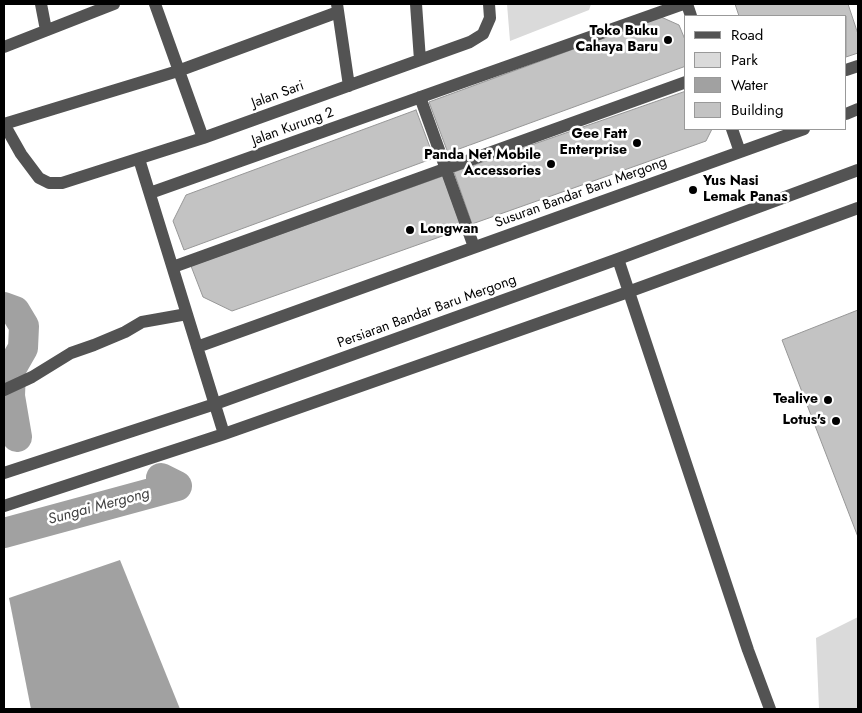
<!DOCTYPE html>
<html>
<head>
<meta charset="utf-8">
<style>
  body { margin:0 }
  #map { position:relative; width:862px; height:713px; overflow:hidden; background:#fff; font-family:Jost,sans-serif }
  canvas { display:block }
  .frame { position:absolute; inset:0; border:5px solid #000; pointer-events:none }
  .legend { position:absolute; left:684px; top:15px; width:162px; height:115px; box-sizing:border-box; background:#fff; border:1px solid #999; margin:0; padding:6px 9px; list-style:none; font-size:15px; color:#000 }
  .legend li { display:flex; align-items:center; gap:10px; height:25px }
  .legend b { width:25px; border:1px solid #999 }
</style>
</head>
<body>
<div id="map">
<canvas width="862" height="713"></canvas>
<div class="frame"></div>
<ul class="legend">
<li><b style="height:6px;background:#535353"></b>Road</li>
<li><b style="height:14px;background:#dadada"></b>Park</li>
<li><b style="height:14px;background:#a1a1a1"></b>Water</li>
<li><b style="height:14px;background:#c3c3c3"></b>Building</li>
</ul>
</div>
<script>
const c = document.querySelector('canvas').getContext('2d');
c.lineJoin = 'round';
function fillPath(path, color) {
  c.fillStyle = color;
  c.fill(path, 'evenodd');
}
function poly(rows) {
  const path = new Path2D();
  for (const r of rows) {
    path.moveTo(r[0], r[1]);
    for (let i = 2; i < r.length; i += 2) path.lineTo(r[i], r[i + 1]);
  }
  return path;
}
function stroke(path, color, width, dash) {
  c.strokeStyle = color;
  c.lineWidth = width;
  c.lineCap = dash ? 'butt' : 'round';
  c.setLineDash(dash || []);
  c.stroke(path);
}
function write(font, color, halo, rows, align = 'center') {
  c.font = font + ' Jost,sans-serif';
  c.lineWidth = 5;
  c.setLineDash([]);
  c.textBaseline = 'middle';
  c.strokeStyle = halo;
  c.fillStyle = color;
  for (const [text, x, y, turn = 0] of rows) {
    c.save();
    c.translate(x, y);
    c.rotate((+turn || 0) * Math.PI / 180);
    c.textAlign = isNaN(turn) ? turn : align;
    if (halo) c.strokeText(text, 0, 0);
    c.fillText(text, 0, 0);
    c.restore();
  }
}
const green = poly([
  [507,4,591,4,589,10,510,41],
  [858,617,858,709,819,709,816,638]
]);
const water = poly([
  [120,560,180,709,31,709,9,598]
]);
const river = poly([
  [4,307,15,311,24,326,23,348,11,369,10,396,17,437],
  [4,533,177,486,161,478]
]);
const building = poly([
  [735,4,848,4,858,34,858,53,846,57,846,16,739,16,735,4],
  [661,17,679,25,686,42,686,66,448,153,429,102,661,17],
  [686,91,686,129,712,129,706,141,472,224,454,172,686,91],
  [416,110,434,158,184,250,173,221,186,195,416,110],
  [443,176,462,229,232,311,203,297,191,266,443,176],
  [858,310,858,537,782,340,858,310]
]);
const minor = poly([
  [41,4,46,30],
  [155,4,203,138],
  [337,4,349,86],
  [416,4,420,60],
  [687,4,691,16],
  [4,47,114,4],
  [846,70,858,66],
  [420,97,474,247],
  [846,114,858,109],
  [4,124,21,154,39,178,49,183,62,183,203,138,470,42,483,34,490,18,489,4],
  [4,124,178,71,338,12],
  [732,129,740,152],
  [139,159,224,434],
  [150,193,683,4],
  [618,259,748,650,770,709],
  [173,267,686,82],
  [197,347,804,129],
  [4,390,32,377,71,353,94,345,125,332,142,322,187,314],
  [4,473,215,404,618,259,858,170],
  [4,506,224,434,628,292,858,208]
]);
const markers = [
  [668,40,5,"#000"],
  [637,143,5,"#000"],
  [551,164,5,"#000"],
  [693,190,5,"#000"],
  [410,230,5,"#000"],
  [828,400,5,"#000"],
  [836,421,5,"#000"]
];
const poiNames = [
  ["Toko Buku",658,32],
  ["Cahaya Baru",658,48],
  ["Gee Fatt",627,135],
  ["Enterprise",627,151],
  ["Panda Net Mobile",541,156],
  ["Accessories",541,172],
  ["Yus Nasi",703,182,"left"],
  ["Lemak Panas",703,198,"left"],
  ["Longwan",420,230,"left"],
  ["Tealive",818,400],
  ["Lotus's",826,421]
];
const streetNames = [
  ["Jalan Sari",278,95,-20],
  ["Jalan Kurung 2",293,127,-20],
  ["Susuran Bandar Baru Mergong",581,193,-20],
  ["Persiaran Bandar Baru Mergong",427,312,-20]
];
const waterNames = [
  ["Sungai Mergong",99,507,-15]
];
fillPath(green, '#dadada');
fillPath(water, '#a1a1a1');
stroke(river, '#a1a1a1', 30);
fillPath(building, '#c3c3c3');
stroke(building, '#979797', 1);
stroke(minor, '#535353', 12);
for (const [x, y, r, color] of markers) {
  const dot = new Path2D();
  dot.arc(x, y, r, 0, 2 * Math.PI);
  c.fillStyle = color;
  c.fill(dot);
  stroke(dot, '#fff', 2);
}
write('bold 14px', '#000', '#fff', poiNames, 'right');
write('14px', '#000', '#fff', streetNames);
write('italic 15px', '#424242', '#fff', waterNames);
</script>
</body>
</html>
